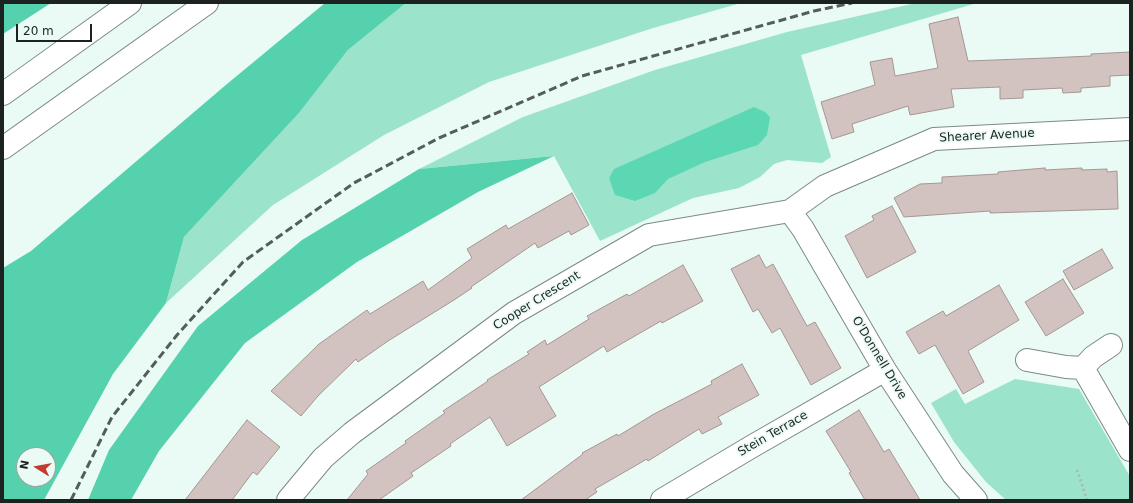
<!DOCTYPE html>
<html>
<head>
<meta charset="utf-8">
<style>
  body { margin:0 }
  #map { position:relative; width:1133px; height:503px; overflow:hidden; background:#eafaf4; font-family:"DejaVu Sans",sans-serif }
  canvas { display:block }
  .frame { position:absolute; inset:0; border:4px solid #1c2220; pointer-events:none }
  .north { position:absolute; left:16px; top:447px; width:40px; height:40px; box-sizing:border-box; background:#eafaf4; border:1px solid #98a49f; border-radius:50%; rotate:281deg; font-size:11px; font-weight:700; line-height:16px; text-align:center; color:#1c2220 }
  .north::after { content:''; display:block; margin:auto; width:14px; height:18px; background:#c6392f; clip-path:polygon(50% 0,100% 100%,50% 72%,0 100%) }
  .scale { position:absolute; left:16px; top:24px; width:76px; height:18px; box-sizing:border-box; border:2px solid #1c2220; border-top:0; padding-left:5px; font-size:12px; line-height:14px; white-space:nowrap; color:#1c2220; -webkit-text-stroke:3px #eafaf4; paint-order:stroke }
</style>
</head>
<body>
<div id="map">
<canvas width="1133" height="503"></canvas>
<div class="frame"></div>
<div class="north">N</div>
<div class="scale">20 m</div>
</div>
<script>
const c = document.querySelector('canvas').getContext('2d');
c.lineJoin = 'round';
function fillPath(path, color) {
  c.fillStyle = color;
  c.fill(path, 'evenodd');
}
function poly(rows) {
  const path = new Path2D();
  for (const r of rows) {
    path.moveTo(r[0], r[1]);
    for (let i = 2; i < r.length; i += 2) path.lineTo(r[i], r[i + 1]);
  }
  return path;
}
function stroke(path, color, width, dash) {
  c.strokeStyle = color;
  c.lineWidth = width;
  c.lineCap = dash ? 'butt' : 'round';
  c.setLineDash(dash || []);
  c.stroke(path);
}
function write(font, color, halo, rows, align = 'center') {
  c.font = font + ' "DejaVu Sans",sans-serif';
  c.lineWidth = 3.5;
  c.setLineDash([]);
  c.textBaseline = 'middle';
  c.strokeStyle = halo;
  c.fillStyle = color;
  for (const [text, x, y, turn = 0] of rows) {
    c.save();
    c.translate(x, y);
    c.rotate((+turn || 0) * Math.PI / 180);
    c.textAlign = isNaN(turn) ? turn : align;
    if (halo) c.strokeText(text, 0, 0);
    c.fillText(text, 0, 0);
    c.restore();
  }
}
const green = poly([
  [406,3,741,3,653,28,489,82,384,135,273,205,166,303,184,237,299,113,348,50],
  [916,3,977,3,801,55,831,157,822,163,787,160,774,164,760,177,739,188,693,198,600,241,554,156,419,169,523,117,655,70,787,32],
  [1015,379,1079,389,1128,473,1130,477,1130,500,1006,500,986,482,954,442,931,403,956,389,965,404]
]);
const forest = poly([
  [3,3,51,3,3,34],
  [325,3,406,3,348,50,299,113,184,237,166,303,113,374,44,500,3,500,3,268,31,251,227,84],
  [24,455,48,455,48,479,24,479],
  [554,156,478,192,357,262,245,343,159,451,131,500,88,500,109,450,198,326,302,240,419,169]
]);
const water = poly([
  [754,107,765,112,770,117,767,135,758,145,705,162,668,179,655,193,635,201,615,195,609,178,614,169]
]);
const building = poly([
  [958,17,968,61,1047,58,1091,56,1091,54,1130,52,1130,75,1110,76,1110,86,1081,88,1081,92,1063,93,1062,88,1023,90,1023,98,1000,99,1000,87,951,89,954,107,910,115,908,106,852,124,854,132,832,139,821,102,875,85,870,62,892,58,895,76,938,68,929,24,958,17],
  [1045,168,1045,170,1082,168,1082,170,1107,169,1107,172,1117,171,1118,209,990,213,990,211,904,217,894,198,920,184,942,183,942,177,998,174,998,172,1045,168],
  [572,193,589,225,571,235,569,231,538,248,535,243,471,287,472,288,454,300,388,341,358,362,356,359,318,396,301,416,271,391,319,344,367,310,370,314,423,281,428,290,472,258,467,249,506,225,508,229,572,193],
  [892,206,916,252,867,278,845,236,874,220,872,216,892,206],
  [1102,249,1113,268,1074,290,1063,271,1102,249],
  [759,255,766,268,773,264,807,326,815,322,841,368,811,385,780,328,772,333,758,309,753,312,731,269,759,255],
  [683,265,703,301,662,323,661,321,607,352,604,346,539,387,556,416,507,446,490,417,450,444,451,446,411,473,413,476,379,500,347,500,368,474,366,471,406,443,405,441,445,413,443,411,488,381,487,380,529,354,527,352,545,340,547,345,589,319,587,316,627,294,629,296,683,265],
  [1063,279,1084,313,1046,336,1025,302,1063,279],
  [999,285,1019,320,968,351,984,382,963,394,935,345,919,354,906,332,943,311,946,316,999,285],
  [742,364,759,395,718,417,722,424,702,434,699,429,648,461,647,459,595,489,597,492,585,500,521,500,583,454,582,453,617,434,618,436,654,414,712,384,711,381,742,364],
  [859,410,884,452,889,449,920,500,865,500,849,473,851,472,826,431,859,410],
  [247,420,280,447,257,475,253,472,232,500,185,500,247,420]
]);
const path = poly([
  [1077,470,1087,500]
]);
const street = poly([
  [790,211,803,229,885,370,953,474,976,500],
  [1027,360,1066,367,1083,368,1130,450],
  [1083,368,1093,357,1111,345],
  [288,500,323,458,352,433,514,313,649,235,790,211,825,186,934,139,1130,129],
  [662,500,751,447,885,370]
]);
const highway = poly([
  [3,94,130,3],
  [3,148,207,3]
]);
const rail = poly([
  [71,500,112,417,177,335,243,262,354,183,439,138,582,76,814,11,852,3]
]);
const streetNames = [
  ["Shearer Avenue",987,136,-3],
  ["Cooper Crescent",537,301,-32],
  ["O'Donnell Drive",879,358,59],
  ["Stein Terrace",773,434,-30]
];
fillPath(green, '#9be3cb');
fillPath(forest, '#55d1ae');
fillPath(water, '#5cd7b4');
fillPath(building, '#d3c3c0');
stroke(building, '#a59693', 1);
stroke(street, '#7c8a85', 24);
stroke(highway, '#7c8a85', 24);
stroke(path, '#a9b6b1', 2.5, [2, 3]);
stroke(street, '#fff', 22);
stroke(highway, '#fff', 22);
stroke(rail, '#545d5a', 3, [8, 4]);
write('12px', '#1c2220', '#eafaf4', streetNames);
</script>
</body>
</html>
